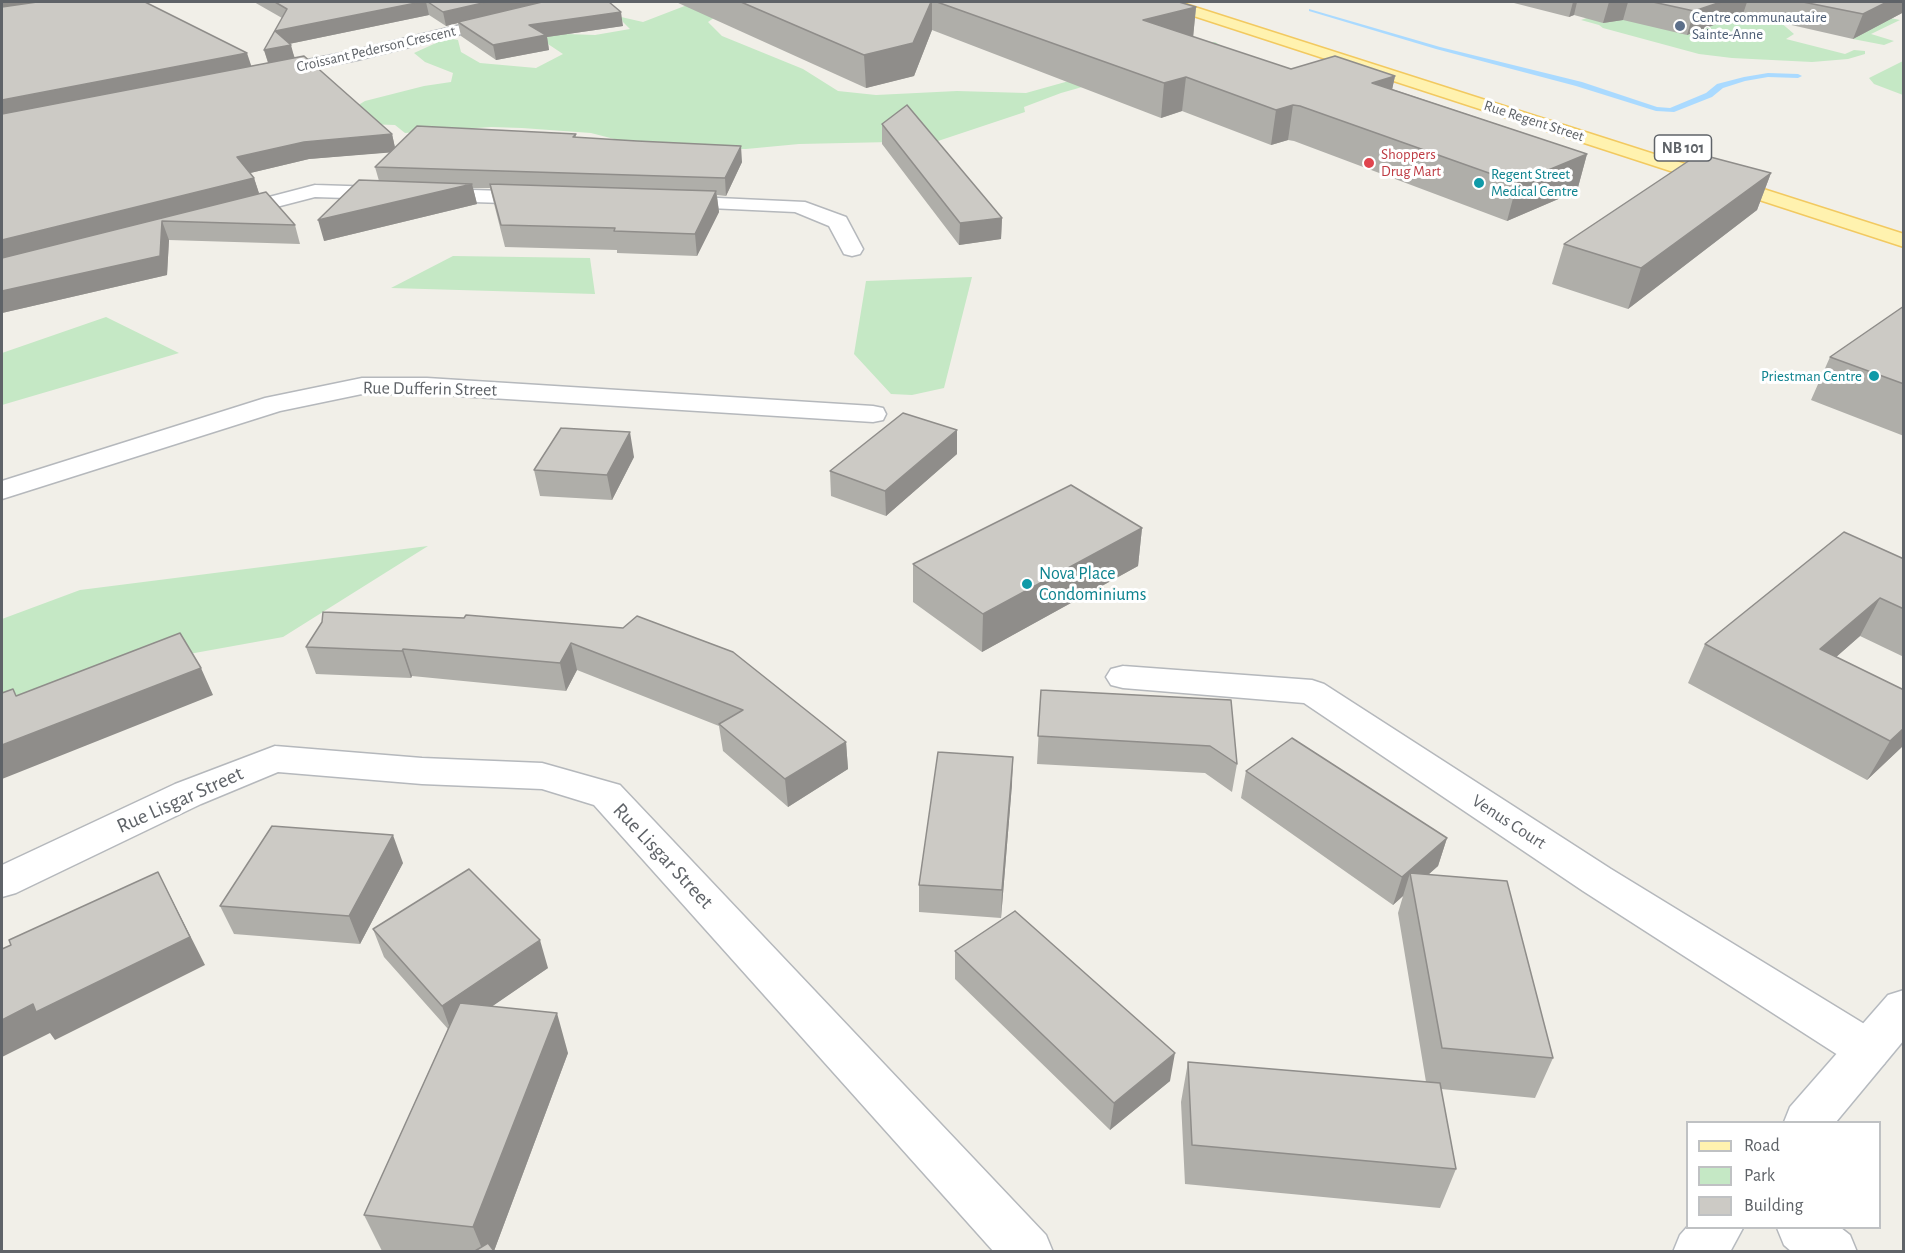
<!DOCTYPE html>
<html>
<head>
<meta charset="utf-8">
<style>
  body { margin:0 }
  #map { position:relative; width:1905px; height:1253px; overflow:hidden; background:#f1efe8; font-family:"Alegreya Sans",sans-serif }
  canvas { display:block }
  .frame { position:absolute; inset:0; border:3px solid #5f6368; pointer-events:none }
  .legend { position:absolute; left:1686px; top:1121px; width:195px; height:108px; box-sizing:border-box; background:#fff; border:2px solid #bfc1c3; margin:0; padding:8px 10px; list-style:none; font-size:18px; color:#5f6368 }
  .legend li { display:flex; align-items:center; gap:12px; height:30px }
  .legend b { width:30px; border:2px solid #bfc1c3 }
</style>
</head>
<body>
<div id="map">
<canvas width="1905" height="1253"></canvas>
<div class="frame"></div>
<ul class="legend">
<li><b style="height:8px;background:#fff2af"></b>Road</li>
<li><b style="height:16px;background:#c5e8c5"></b>Park</li>
<li><b style="height:16px;background:#cccac5"></b>Building</li>
</ul>
</div>
<script>
const c = document.querySelector('canvas').getContext('2d');
c.lineJoin = 'round';
function fillPath(path, color) {
  c.fillStyle = color;
  c.fill(path, 'evenodd');
}
function poly(rows) {
  const path = new Path2D();
  for (const r of rows) {
    path.moveTo(r[0], r[1]);
    for (let i = 2; i < r.length; i += 2) path.lineTo(r[i], r[i + 1]);
  }
  return path;
}
function stroke(path, color, width, dash) {
  c.strokeStyle = color;
  c.lineWidth = width;
  c.lineCap = dash ? 'butt' : 'round';
  c.setLineDash(dash || []);
  c.stroke(path);
}
function write(font, color, halo, rows, align = 'center') {
  c.font = font + ' "Alegreya Sans",sans-serif';
  c.lineWidth = 6;
  c.setLineDash([]);
  c.textBaseline = 'middle';
  c.strokeStyle = halo;
  c.fillStyle = color;
  for (const [text, x, y, turn = 0] of rows) {
    c.save();
    c.translate(x, y);
    c.rotate((+turn || 0) * Math.PI / 180);
    c.textAlign = isNaN(turn) ? turn : align;
    if (halo) c.strokeText(text, 0, 0);
    c.fillText(text, 0, 0);
    c.restore();
  }
}
const green = poly([
  [695,2,728,8,708,22,722,36,803,69,838,91,876,95,957,91,1026,93,1187,48,1215,42,1223,47,1061,93,1024,107,1025,112,938,141,799,144,746,149,694,148,622,141,591,133,522,128,491,127,405,133,395,125,364,124,350,110,365,101,424,86,451,82,453,73,425,62,414,53,447,38,458,40,461,52,480,63,536,68,563,54,542,40,508,32,595,35,630,29,623,22,621,17,643,22],
  [1756,9,1768,17,1761,22,1774,23,1779,21,1794,34,1786,39,1845,54,1854,50,1865,51,1865,54,1848,59,1812,62,1732,58,1699,54,1603,28,1599,25,1581,20,1598,14],
  [1852,10,1900,20,1871,34,1894,41,1884,45,1853,39],
  [1903,61,1903,95,1874,84,1869,78],
  [453,256,590,258,595,294,391,288],
  [972,277,944,388,912,395,891,394,854,354,866,281],
  [106,317,179,353,2,405,2,353],
  [428,546,283,637,156,660,2,709,2,619,80,590]
]);
const stream = poly([
  [1309,9,1440,47,1582,82,1657,107,1670,108,1706,93,1717,84,1744,77,1768,73,1798,74,1802,76,1798,78,1768,77,1745,81,1723,88,1712,97,1674,112,1656,111,1576,86,1436,49,1309,11,1309,9]
]);
const street = poly([
  [556,2,581,2,578,5,357,60,268,78,262,77,259,73,262,69,268,68,357,50,556,2],
  [315,185,536,192,543,194,546,198,543,202,536,204,315,197,230,219,223,217,219,213,223,209,315,185],
  [674,196,805,202,846,217,863,249,860,254,852,256,844,254,829,226,795,212,667,206,664,202,667,198,674,196],
  [362,378,427,378,873,406,883,408,886,414,883,420,873,422,427,394,362,394,280,411,2,499,2,481,265,398,362,378],
  [1123,666,1312,680,1324,684,1611,869,1884,1036,1891,1050,1884,1064,1868,1069,1852,1064,1583,891,1304,703,1123,688,1111,685,1106,677,1111,669,1123,666],
  [275,746,422,758,542,763,620,785,1046,1235,1053,1252,994,1252,594,805,542,789,422,784,278,772,201,804,16,893,2,897,2,865,175,784,275,746],
  [1777,1228,1841,1228,1850,1235,1857,1252,1792,1252,1784,1245,1777,1228]
]);
const secondary = poly([
  [1904,990,1904,1040,1836,1122,1784,1122,1790,1107,1888,995,1904,990],
  [1688,1226,1688,1228,1743,1228,1730,1252,1673,1252,1680,1235,1688,1226]
]);
const primary = poly([
  [1157,2,1179,2,1904,234,1904,247,1160,5,1157,2]
]);
const wall = poly([
  [254,2,609,2,623,26,547,37,549,50,496,60,461,36,458,23,446,26,429,15,289,44,295,58,392,134,395,148,576,134,576,137,742,162,726,196,717,195,719,212,697,256,617,253,617,250,505,247,490,188,473,188,477,204,324,241,379,181,375,167,391,152,309,159,250,173,254,178,259,194,295,225,300,244,169,240,167,275,2,313,252,66,268,63,264,50,282,18],
  [676,2,1179,2,1196,7,1193,37,1291,69,1395,76,1392,89,1587,154,1577,191,1507,221,1294,141,1288,140,1271,145,1182,111,1161,118,932,30,914,76,866,88],
  [1510,2,1904,2,1904,12,1853,39,1743,14,1687,35,1623,20,1603,23,1574,15,1569,17],
  [882,124,1002,218,1001,239,959,245,882,144],
  [1771,173,1757,210,1628,309,1552,284,1564,244],
  [1904,306,1904,436,1811,400,1830,357],
  [957,430,957,454,886,516,831,496,830,471],
  [634,457,612,500,540,496,534,470],
  [1142,528,1138,566,982,652,913,602,913,564],
  [1904,559,1904,657,1860,636,1836,657,1904,690,1904,745,1867,780,1688,683,1705,644],
  [623,628,846,742,848,769,788,807,723,751,719,726,577,670,566,691,412,676,411,678,316,674,306,647],
  [1041,690,1231,700,1237,764,1232,792,1205,773,1037,764],
  [1246,771,1447,838,1438,866,1428,875,1553,1058,1535,1098,1441,1089,1456,1169,1440,1208,1185,1184,1181,1102,1188,1062,1426,1082,1398,913,1403,896,1393,905,1241,798],
  [1012,784,1001,918,919,912,919,885],
  [403,863,360,944,234,934,220,906],
  [373,929,548,968,492,1006,568,1053,494,1251,382,1251,364,1215,448,1029,384,957],
  [955,951,1170,1081,1110,1130,955,979]
]);
const shadedWall = poly([
  [2,2,51,2,2,11],
  [421,2,426,2,429,15,279,46,275,31],
  [487,2,549,2,458,22,458,23,446,26,443,12],
  [931,2,932,2,932,30,914,76,866,88,864,55],
  [1573,2,1577,2,1574,15,1569,17],
  [1609,2,1628,2,1623,20,1603,23],
  [1721,2,1747,2,1743,14,1687,35,1694,11],
  [1887,2,1904,2,1904,12,1853,39,1863,14],
  [1196,7,1193,38,1143,20],
  [621,12,623,26,547,37,549,50,496,60,493,45,529,25],
  [291,45,295,60,269,65,264,50],
  [247,53,252,68,2,119,2,100],
  [1395,76,1388,109,1372,83],
  [1186,77,1182,111,1161,118,1164,83],
  [1293,105,1288,140,1271,145,1276,110],
  [392,134,396,152,309,159,242,175,237,157,304,142],
  [741,146,742,162,726,196,725,178],
  [1587,154,1577,191,1507,221,1517,183],
  [1771,173,1757,210,1628,309,1641,268],
  [254,178,260,196,2,261,2,240],
  [472,184,477,204,324,241,318,220],
  [716,191,719,212,697,256,695,234],
  [1002,218,1001,239,959,245,960,223],
  [162,221,169,240,167,275,2,313,2,291],
  [957,430,957,454,886,516,885,491],
  [630,432,634,457,612,500,607,475],
  [1142,528,1138,566,982,652,983,614],
  [1880,598,1860,636,1801,688,1820,649],
  [571,643,577,670,566,691,560,663],
  [403,649,412,676,411,678,402,651],
  [201,668,213,695,2,779,2,745],
  [1904,728,1904,745,1867,780,1890,741],
  [846,742,848,769,788,807,785,779],
  [1013,757,1012,784,1001,918,1002,890],
  [393,835,403,863,360,944,349,916],
  [1447,838,1438,866,1413,888,1410,873,1403,896,1393,905,1402,877],
  [158,872,205,965,55,1040,50,1033,2,1057,2,1020,33,1004],
  [540,940,548,968,452,1034,442,1006],
  [557,1013,568,1053,494,1251,483,1251,473,1227],
  [1175,1053,1170,1081,1110,1130,1114,1103]
]);
const building = poly([
  [37,2,145,2,247,53,2,100,2,7,37,2],
  [275,2,421,2,275,31,291,45,264,50,287,9,275,2],
  [428,2,487,2,443,12,428,2],
  [542,2,609,2,621,12,529,25,546,35,493,45,458,22,542,2],
  [741,2,931,2,913,43,864,55,741,2],
  [937,2,1179,2,1196,7,1143,20,1291,69,1335,56,1395,76,1372,83,1587,154,1517,183,1300,106,1293,105,1276,110,1186,77,1164,83,937,2],
  [1653,2,1721,2,1694,11,1653,2],
  [1803,2,1887,2,1863,14,1803,2],
  [304,56,392,134,304,142,237,157,254,178,2,240,2,114,304,56],
  [907,105,1002,218,960,223,882,124,907,105],
  [417,126,576,134,573,137,637,141,741,146,725,178,375,167,417,126],
  [1699,154,1771,173,1641,268,1564,244,1699,154],
  [359,180,472,184,318,220,359,180],
  [490,184,716,191,695,234,614,231,615,228,501,225,490,184],
  [266,192,295,225,162,221,160,256,2,291,2,258,266,192],
  [1904,306,1904,384,1830,357,1904,306],
  [903,413,957,430,885,491,830,471,903,413],
  [561,428,630,432,607,475,534,470,561,428],
  [1071,485,1142,528,983,614,913,564,1071,485],
  [1844,532,1904,559,1904,609,1880,598,1820,649,1904,690,1904,728,1890,741,1705,644,1844,532],
  [323,612,464,618,466,615,623,628,637,616,733,652,846,742,785,779,719,724,743,710,571,643,560,663,403,649,402,651,306,647,322,622,323,612],
  [180,633,201,668,2,745,2,693,13,689,16,696,180,633],
  [1041,690,1231,700,1237,764,1210,746,1038,736,1041,690],
  [1292,738,1447,838,1402,877,1246,771,1292,738],
  [938,752,1013,757,1002,890,919,885,938,752],
  [272,826,393,835,349,916,220,906,272,826],
  [469,869,540,940,442,1006,373,929,469,869],
  [158,872,190,937,36,1012,33,1004,2,1020,2,949,11,945,9,940,158,872],
  [1410,873,1507,881,1553,1058,1442,1048,1410,873],
  [1015,911,1175,1053,1114,1103,955,951,1015,911],
  [460,1003,557,1013,473,1227,364,1215,460,1003],
  [1188,1062,1440,1083,1456,1169,1192,1145,1188,1062],
  [488,1243,494,1251,475,1251,488,1243]
]);
const markers = [
  [1680,26,6,"#5c6f8a"],
  [1369,163,6,"#e0444e"],
  [1479,183,6,"#0f9aa8"],
  [1874,376,6,"#0f9aa8"],
  [1027,584,6,"#0f9aa8"]
];
const farServicenames = [
  ["Centre communautaire",1692,17],
  ["Sainte-Anne",1692,34]
];
const farStreetnames = [
  ["Croissant Pederson Crescent",376,49,-13],
  ["Rue Regent Street",1534,121,18]
];
const farHealthnames = [
  ["Shoppers",1381,154],
  ["Drug Mart",1381,171]
];
const farCulturenames = [
  ["Regent Street",1491,174],
  ["Medical Centre",1491,191],
  ["Priestman Centre",1862,376,"right"]
];
const shields = [
  [1683,148,57]
];
const shieldNames = [
  ["NB 101",1683,148]
];
const streetNames = [
  ["Rue Dufferin Street",430,389,1],
  ["Venus Court",1509,822,33]
];
const cultureNames = [
  ["Nova Place",1039,574],
  ["Condominiums",1039,595]
];
const nearStreetnames = [
  ["Rue Lisgar Street",180,800,-24],
  ["Rue Lisgar Street",663,856,47]
];
fillPath(green, '#c5e8c5');
fillPath(stream, '#aadaff');
stroke(street, '#b5b8bc', 3);
stroke(secondary, '#b6babf', 3);
stroke(primary, '#f2c960', 3);
fillPath(street, '#fff');
fillPath(secondary, '#fff');
fillPath(primary, '#fff2af');
fillPath(wall, '#afaea9');
fillPath(shadedWall, '#8f8d8a');
fillPath(building, '#cccac5');
stroke(building, '#8f8d8a', 1.5);
for (const [x, y, r, color] of markers) {
  const dot = new Path2D();
  dot.arc(x, y, r, 0, 2 * Math.PI);
  c.fillStyle = color;
  c.fill(dot);
  stroke(dot, '#fff', 2);
}
write('15px', '#4e5e75', '#fff', farServicenames, 'left');
write('15px', '#5f6368', '#fff', farStreetnames);
write('15px', '#be3a42', '#fff', farHealthnames, 'left');
write('15px', '#0d838f', '#fff', farCulturenames, 'left');
for (const [x, y, w] of shields) {
  const box = new Path2D();
  box.roundRect(x - w / 2, y - 13, w, 26, 4.5);
  c.fillStyle = '#fff';
  c.fill(box);
  stroke(box, '#5f6368', 1.5);
}
write('bold 16px', '#5f6368', null, shieldNames);
write('18px', '#5f6368', '#fff', streetNames);
write('18px', '#0d838f', '#fff', cultureNames, 'left');
write('21px', '#5f6368', '#fff', nearStreetnames);
</script>
</body>
</html>
